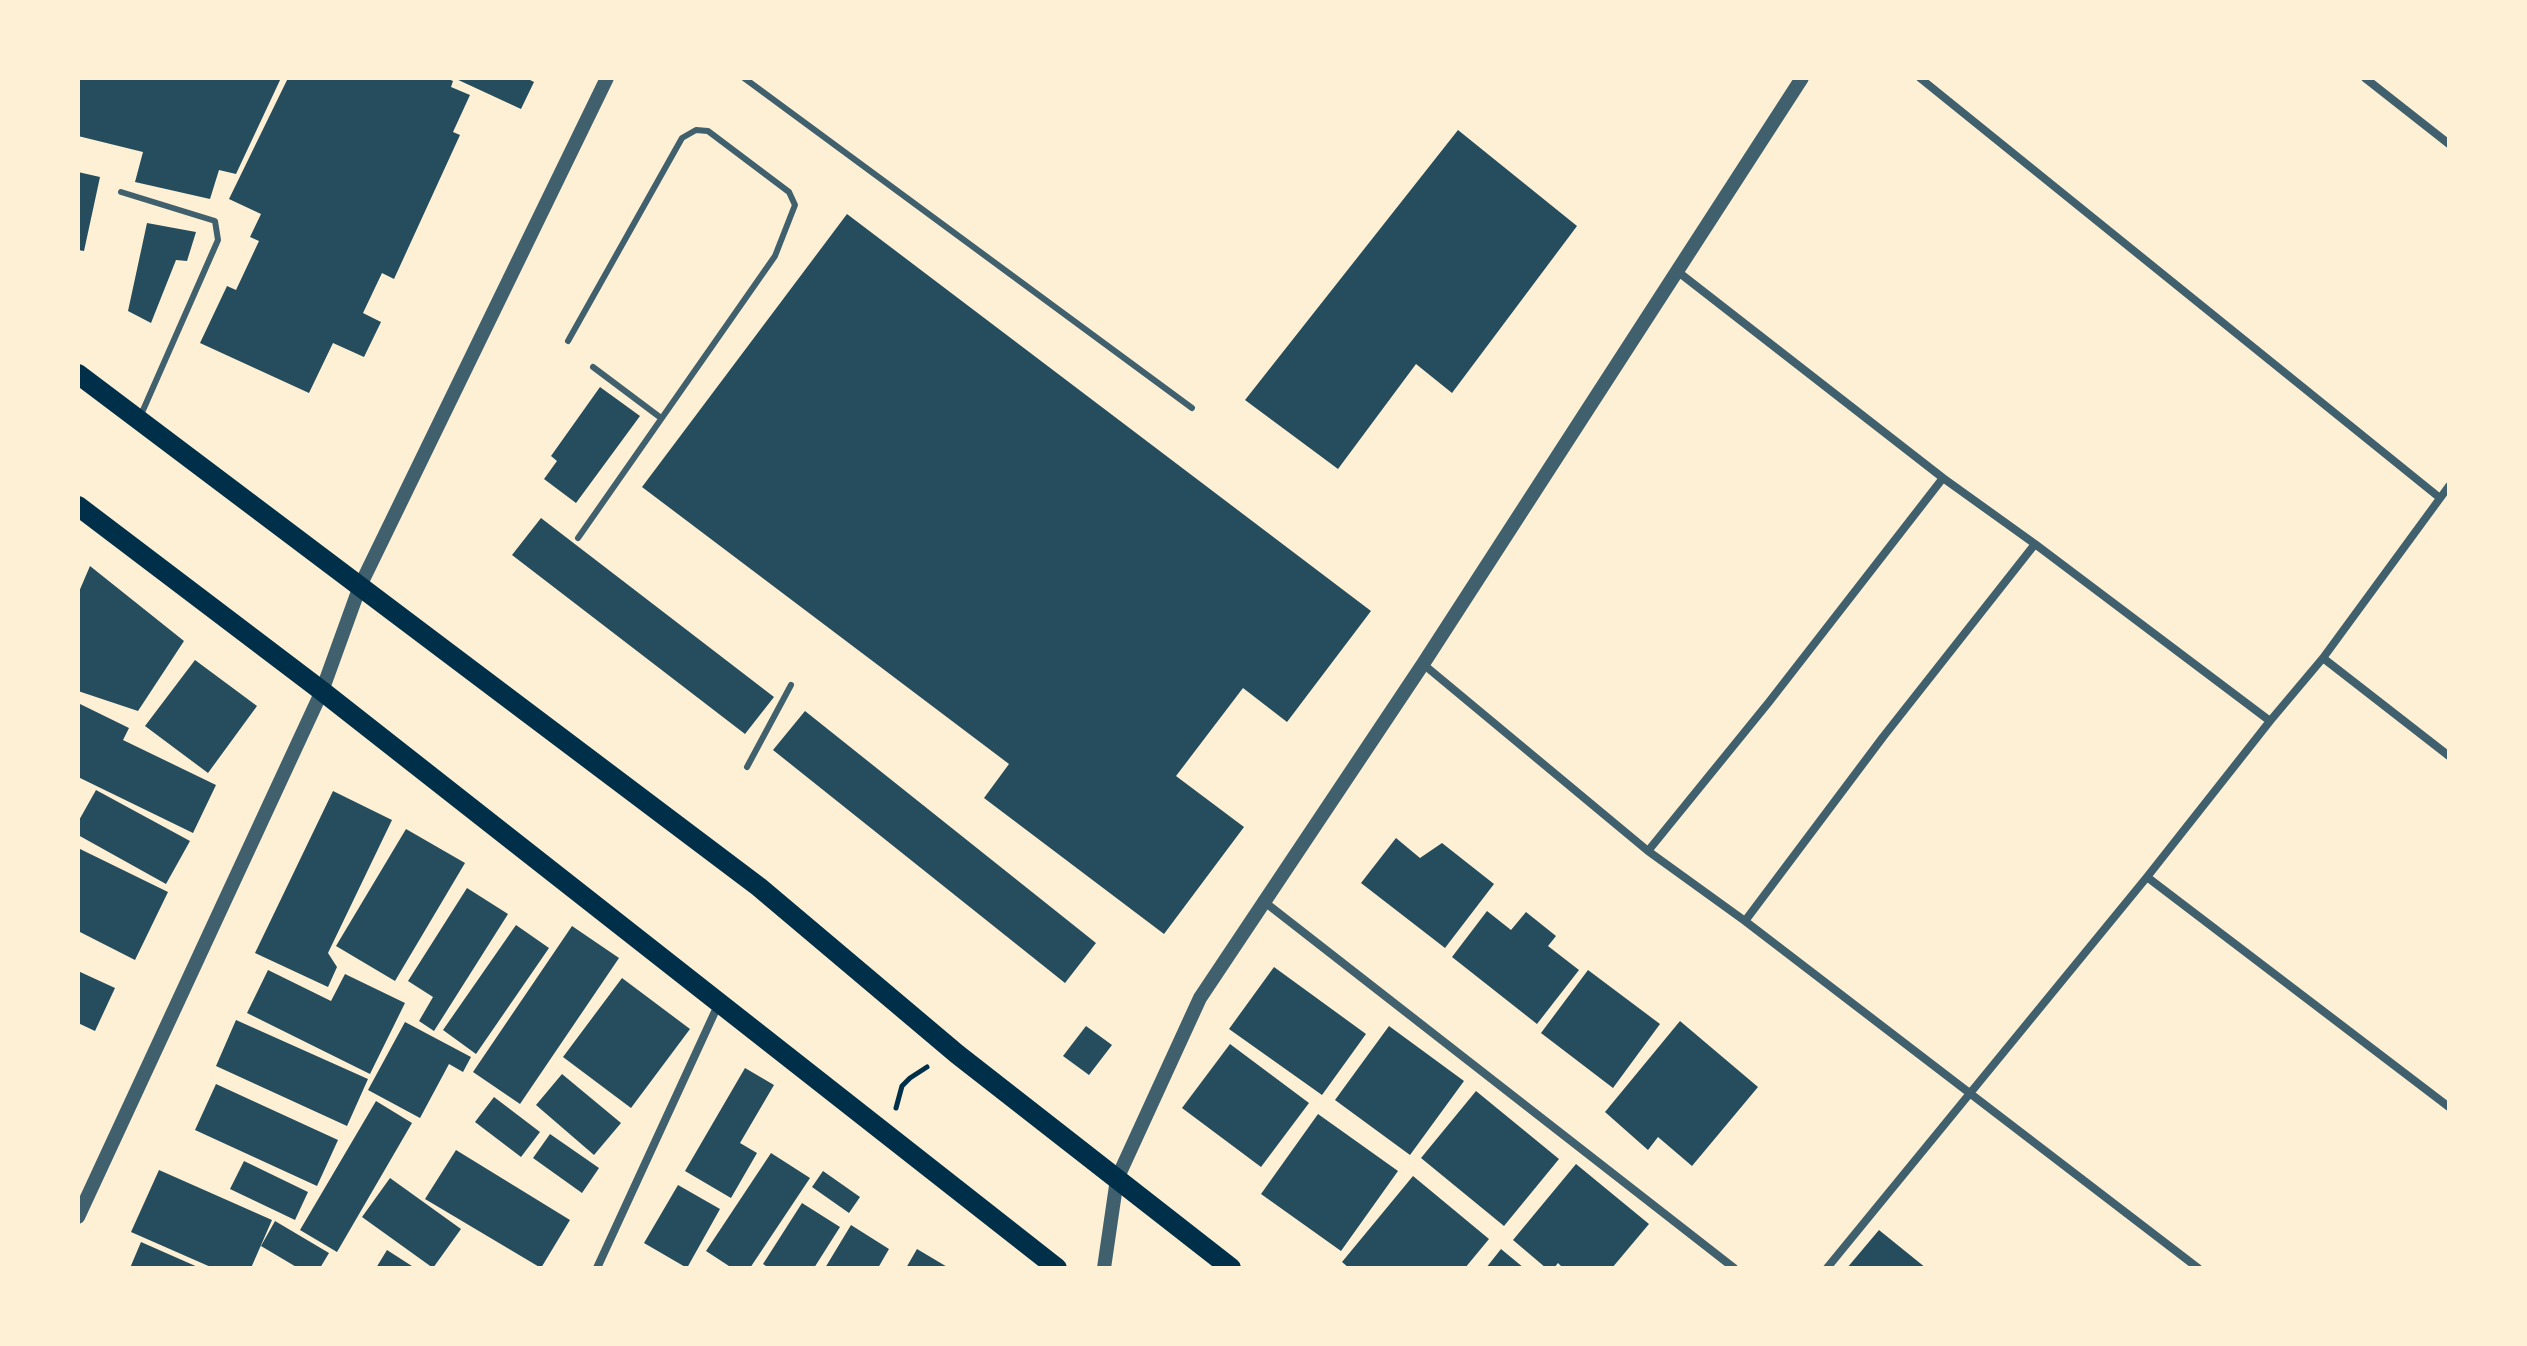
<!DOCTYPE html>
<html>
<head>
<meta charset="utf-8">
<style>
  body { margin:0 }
  #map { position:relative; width:2527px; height:1346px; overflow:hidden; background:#fdf0d5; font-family:Manrope,sans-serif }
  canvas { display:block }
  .frame { position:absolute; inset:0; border:80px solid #fdf0d5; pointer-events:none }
</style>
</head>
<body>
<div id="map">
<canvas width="2527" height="1346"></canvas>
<div class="frame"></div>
</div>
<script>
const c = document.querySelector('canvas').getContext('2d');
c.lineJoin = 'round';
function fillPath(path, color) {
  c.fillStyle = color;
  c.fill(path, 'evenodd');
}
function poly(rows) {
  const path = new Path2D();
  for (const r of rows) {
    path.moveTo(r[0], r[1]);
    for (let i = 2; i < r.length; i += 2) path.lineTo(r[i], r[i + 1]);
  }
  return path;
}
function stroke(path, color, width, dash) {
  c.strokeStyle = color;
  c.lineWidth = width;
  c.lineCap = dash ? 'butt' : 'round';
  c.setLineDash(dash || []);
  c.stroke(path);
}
const building = poly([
  [78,78,281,78,236,174,219,170,210,199,135,182,143,152,78,136],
  [288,78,446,78,453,81,451,87,470,95,453,132,460,135,394,279,382,273,363,313,381,322,364,357,333,343,309,393,200,343,227,286,236,290,259,241,250,237,261,214,229,199],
  [454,78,526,78,534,82,521,109],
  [1458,130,1577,226,1452,393,1416,364,1338,469,1245,400],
  [78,172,100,177,84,251,78,250],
  [847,214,1371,611,1287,722,1243,688,1176,776,1244,827,1164,934,984,798,1009,764,642,487],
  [147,223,196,232,187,261,176,260,151,323,128,311],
  [600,387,640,416,576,503,544,479,557,461,551,456],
  [541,518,774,697,745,734,512,555],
  [90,566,184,641,138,711,78,691,78,594],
  [195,660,257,706,208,773,145,726],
  [78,703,129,728,123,740,216,785,193,833,78,777],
  [805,711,1096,943,1065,983,773,750],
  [96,790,190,841,166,884,78,835,78,822],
  [333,791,392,820,328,953,337,967,328,987,255,953],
  [406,829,465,863,395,981,336,946],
  [1396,838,1420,858,1442,843,1494,884,1445,948,1361,883],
  [78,848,168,892,135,960,78,931],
  [467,888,508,914,434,1031,419,1021,433,997,408,981],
  [1487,911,1511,930,1526,912,1556,936,1548,946,1579,970,1537,1024,1452,957],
  [516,925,549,948,476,1054,443,1030],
  [572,926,619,958,520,1104,473,1072],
  [1274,967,1366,1034,1322,1095,1229,1029],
  [268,970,331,1001,345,974,405,1003,370,1074,247,1013],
  [1588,970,1660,1024,1613,1088,1541,1033],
  [78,971,115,988,95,1031,78,1023],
  [622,978,690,1029,631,1108,563,1057],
  [236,1020,368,1079,347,1126,216,1066],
  [1680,1021,1758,1087,1692,1166,1658,1137,1648,1150,1605,1112],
  [405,1022,471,1057,463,1072,449,1064,420,1118,368,1090],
  [1086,1026,1112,1045,1089,1075,1063,1056],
  [1389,1026,1464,1081,1410,1155,1335,1100],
  [1230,1044,1309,1103,1261,1167,1182,1108],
  [745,1068,774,1085,740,1143,757,1153,731,1198,685,1171],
  [562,1074,621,1123,594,1155,536,1105],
  [216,1084,338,1140,317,1186,195,1130],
  [1476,1091,1559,1159,1504,1226,1421,1158],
  [494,1097,540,1132,521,1157,475,1122],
  [376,1101,412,1123,337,1252,300,1230],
  [1318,1114,1398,1171,1341,1251,1261,1194],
  [550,1134,599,1168,582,1193,533,1158],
  [456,1150,570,1220,541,1268,425,1199],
  [771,1153,810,1178,750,1268,732,1268,706,1251],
  [244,1161,308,1192,295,1220,230,1189],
  [1576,1164,1649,1224,1612,1268,1563,1268,1558,1263,1554,1268,1546,1268,1513,1240],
  [159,1170,272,1220,251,1268,213,1268,131,1232],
  [823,1171,860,1197,849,1213,812,1187],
  [1413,1176,1489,1239,1465,1268,1349,1268,1342,1262],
  [390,1178,461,1229,433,1268,362,1217],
  [678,1185,720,1209,687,1268,644,1243],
  [802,1203,840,1227,814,1268,769,1268,763,1264],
  [275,1221,329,1253,320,1268,298,1268,261,1246],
  [851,1225,889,1249,878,1268,825,1268],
  [1879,1230,1926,1268,1847,1268],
  [141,1242,200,1268,130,1268],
  [917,1249,949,1268,906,1268],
  [1501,1249,1524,1268,1486,1268],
  [387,1250,415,1268,376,1268]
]);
const path = poly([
  [896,1108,902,1086,910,1078,927,1067]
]);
const service = poly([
  [744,78,1192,408],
  [121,192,215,221,218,240,140,417],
  [568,341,682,138,696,130,708,131,789,192,795,205,775,256,578,538],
  [593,367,661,418],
  [747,767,791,685]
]);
const minor = poly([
  [1920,78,2440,498],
  [2365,78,2449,144],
  [1677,271,1943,478,2035,544,2270,721],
  [2323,658,2449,756],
  [1423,664,1648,851,1745,921,2198,1268],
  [1648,851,1769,702,1943,478],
  [2147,877,2449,1107],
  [1262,900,1734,1268],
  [1745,921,1883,737,2035,544],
  [597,1268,719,1003],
  [1827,1268,2147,877,2270,721,2323,658,2449,486]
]);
const tertiary = poly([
  [78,1217,322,691,360,586,607,78],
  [1104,1268,1117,1179,1200,998,1423,664,1802,78]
]);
const primary = poly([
  [78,374,759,887,957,1054,1231,1268],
  [78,506,322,691,1057,1268]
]);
fillPath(building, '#264d5e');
stroke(path, '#003049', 5);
stroke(service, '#3f606c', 6);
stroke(minor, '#3f606c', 8);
stroke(tertiary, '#3f606c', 14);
stroke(primary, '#003049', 20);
</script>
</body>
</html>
